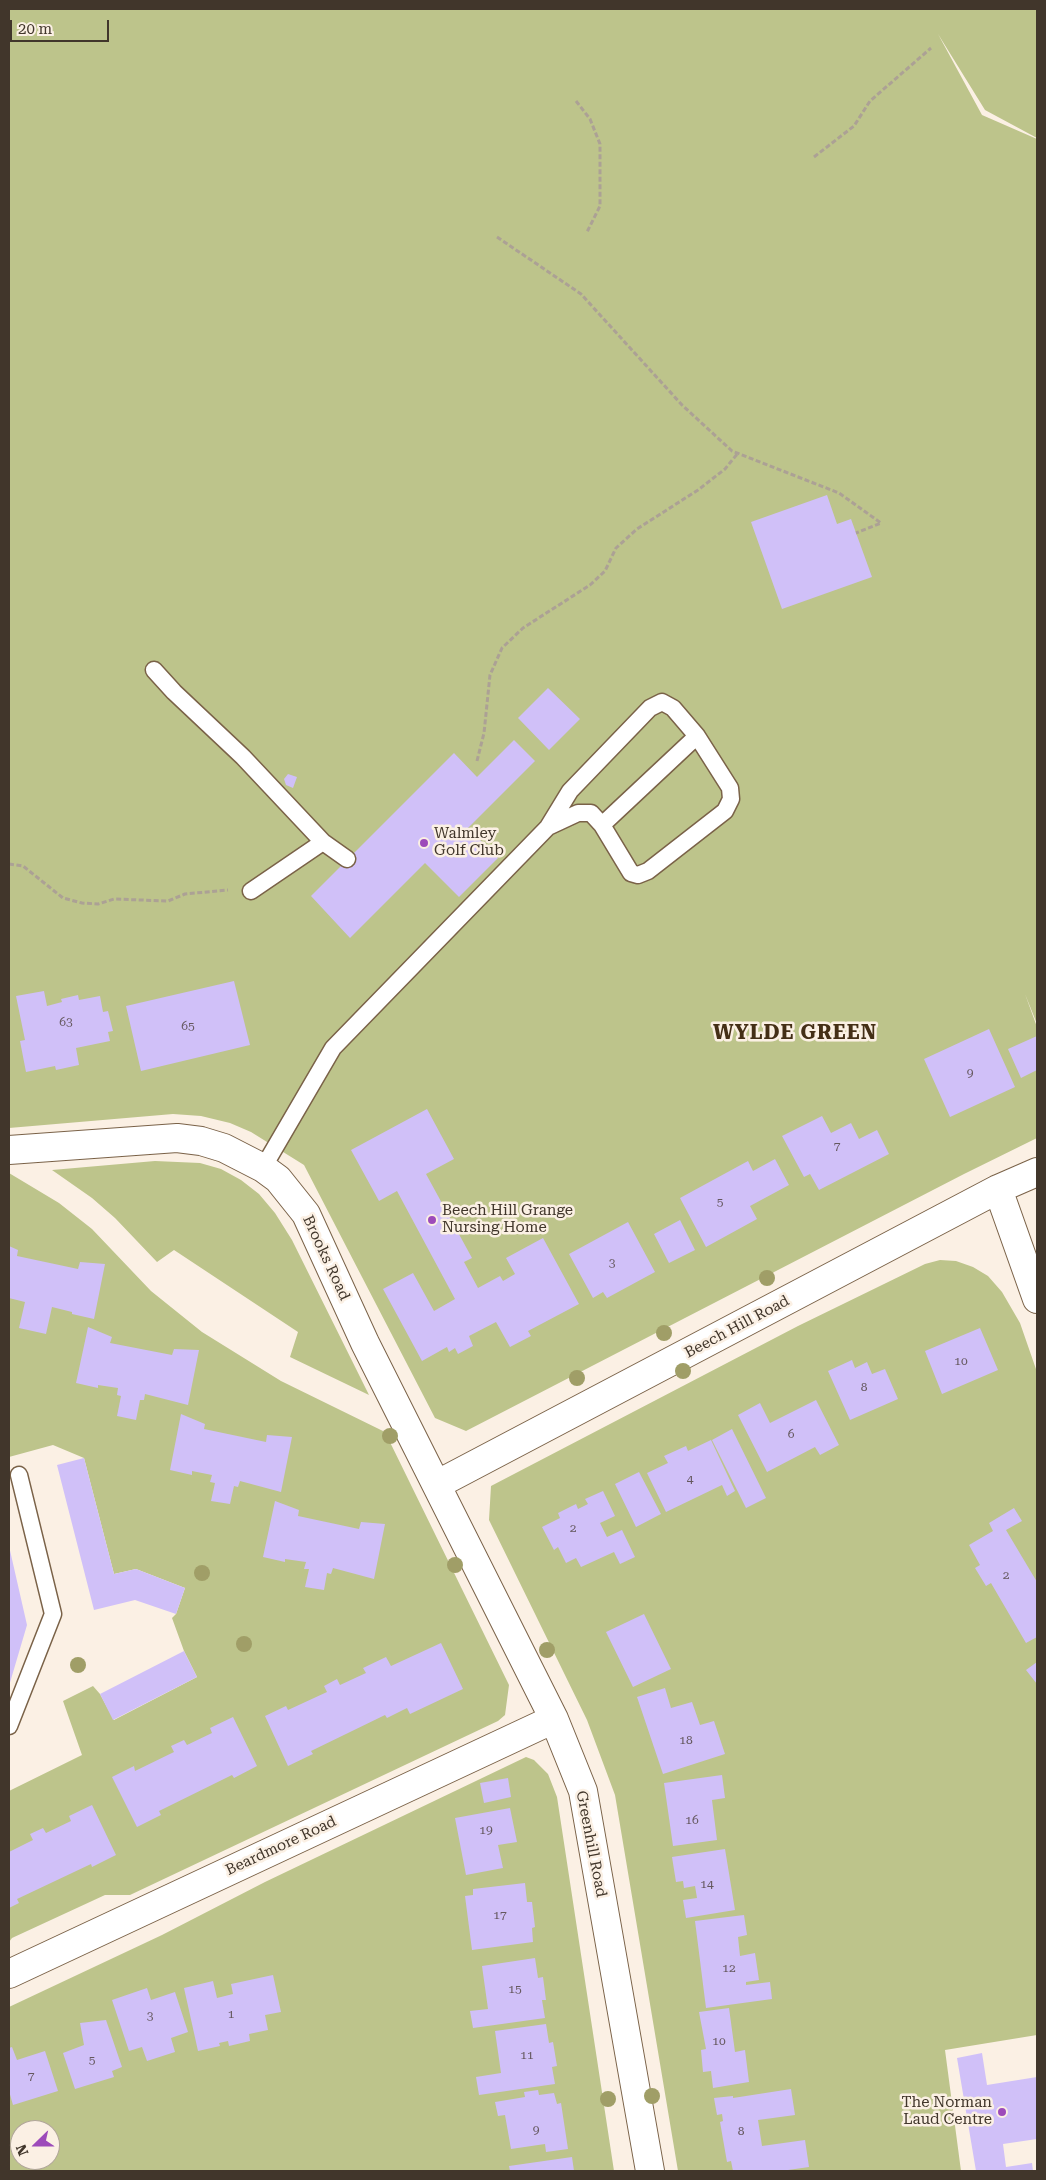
<!DOCTYPE html>
<html>
<head>
<meta charset="utf-8">
<style>
  body { margin:0 }
  #map { position:relative; width:1046px; height:2180px; overflow:hidden; background:#fbf0e4; font-family:"Roboto Serif",serif }
  canvas { display:block }
  .frame { position:absolute; inset:0; border:10px solid #41362b; pointer-events:none }
  .north { position:absolute; left:10px; top:2120px; width:50px; height:50px; box-sizing:border-box; background:#fbf0e4; border:1px solid #b1a69a; border-radius:50%; rotate:248deg; font-size:14px; font-weight:700; line-height:20px; text-align:center; color:#41362b }
  .north::after { content:''; display:block; margin:auto; width:18px; height:22px; background:#9d4bba; clip-path:polygon(50% 0,100% 100%,50% 72%,0 100%) }
  .scale { position:absolute; left:10px; top:20px; width:99px; height:22px; box-sizing:border-box; border:2px solid #41362b; border-top:0; padding-left:6px; font-size:15px; line-height:18px; white-space:nowrap; color:#41362b; -webkit-text-stroke:4px #fbf0e4; paint-order:stroke }
</style>
</head>
<body>
<div id="map">
<canvas width="1046" height="2180"></canvas>
<div class="frame"></div>
<div class="north">N</div>
<div class="scale">20 m</div>
</div>
<script>
const c = document.querySelector('canvas').getContext('2d');
c.lineJoin = 'round';
function fillPath(path, color) {
  c.fillStyle = color;
  c.fill(path, 'evenodd');
}
function poly(rows) {
  const path = new Path2D();
  for (const r of rows) {
    path.moveTo(r[0], r[1]);
    for (let i = 2; i < r.length; i += 2) path.lineTo(r[i], r[i + 1]);
  }
  return path;
}
function stroke(path, color, width, dash) {
  c.strokeStyle = color;
  c.lineWidth = width;
  c.lineCap = dash ? 'butt' : 'round';
  c.setLineDash(dash || []);
  c.stroke(path);
}
function write(font, color, halo, rows, align = 'center') {
  c.font = font + ' "Roboto Serif",serif';
  c.lineWidth = 5;
  c.setLineDash([]);
  c.textBaseline = 'middle';
  c.strokeStyle = halo;
  c.fillStyle = color;
  for (const [text, x, y, turn = 0] of rows) {
    c.save();
    c.translate(x, y);
    c.rotate((+turn || 0) * Math.PI / 180);
    c.textAlign = isNaN(turn) ? turn : align;
    if (halo) c.strokeText(text, 0, 0);
    c.fillText(text, 0, 0);
    c.restore();
  }
}
const green = poly([
  [9,9,1037,9,1037,138,985,110,938,34,982,115,1037,139,1037,1024,1025,994,1037,1027,1037,1138,964,1174,466,1431,435,1418,304,1165,251,1132,230,1123,201,1116,173,1114,9,1128],
  [155,1161,200,1163,221,1169,241,1180,259,1194,275,1213,292,1240,369,1395,290,1357,298,1332,174,1250,157,1262,115,1218,92,1198,52,1170],
  [9,1173,59,1203,92,1229,151,1291,202,1332,281,1381,385,1432,509,1685,505,1715,498,1721,130,1895,105,1895,12,1938,9,1942,9,1791,82,1755,63,1701,93,1686,100,1694,114,1720,197,1677,184,1651,172,1618,176,1614,185,1588,136,1569,114,1574,84,1458,53,1445,9,1457],
  [940,1260,956,1261,973,1267,988,1276,1002,1292,1020,1323,1037,1372,1037,2035,945,2050,961,2171,678,2171,615,1795,587,1720,489,1520,491,1486,798,1326,925,1264],
  [526,1757,534,1760,548,1774,557,1797,614,2171,9,2171,9,2007,162,1935,265,1882],
  [20,2130,50,2130,50,2160,20,2160]
]);
const building = poly([
  [827,495,837,524,851,519,872,577,782,609,751,522],
  [548,688,580,719,549,750,518,718],
  [514,740,535,761,468,828,498,858,459,897,425,863,350,938,311,896,454,753,477,777],
  [288,774,297,777,293,788,286,785,284,779],
  [234,981,250,1045,141,1071,126,1006],
  [44,991,47,1006,62,1002,61,999,78,995,79,1000,100,996,103,1012,108,1011,113,1031,108,1032,110,1041,76,1048,79,1065,56,1070,55,1066,26,1072,20,1041,25,1040,16,996],
  [989,1029,1015,1087,950,1117,924,1059],
  [1037,1036,1037,1070,1021,1078,1008,1049],
  [427,1109,454,1159,426,1174,472,1258,464,1262,478,1288,500,1276,503,1281,515,1274,506,1258,543,1238,579,1304,528,1331,531,1336,510,1347,496,1322,469,1336,473,1346,458,1354,455,1348,449,1352,447,1347,422,1361,383,1289,413,1273,434,1311,455,1299,397,1191,379,1201,351,1150],
  [822,1116,831,1133,851,1123,859,1139,877,1130,889,1154,819,1190,810,1174,804,1177,782,1136],
  [775,1159,789,1185,750,1206,757,1219,706,1247,680,1198,748,1161,753,1171],
  [680,1220,695,1250,669,1263,654,1234],
  [628,1222,655,1272,607,1298,603,1292,593,1298,569,1254],
  [9,1246,18,1250,17,1256,78,1269,80,1262,105,1264,94,1319,72,1314,72,1312,52,1307,46,1334,19,1328,25,1302,9,1298],
  [88,1327,112,1337,110,1343,172,1355,174,1349,199,1350,188,1405,145,1394,144,1400,140,1400,136,1420,117,1416,121,1396,117,1395,118,1388,98,1385,98,1388,76,1383],
  [980,1328,998,1370,942,1394,925,1351],
  [852,1360,855,1368,867,1362,872,1374,885,1369,898,1399,850,1420,828,1371],
  [816,1400,839,1445,820,1455,815,1447,767,1472,738,1415,760,1403,770,1423],
  [181,1414,205,1424,204,1429,266,1442,267,1435,292,1437,281,1492,240,1481,238,1487,234,1486,230,1504,211,1501,215,1483,210,1482,212,1475,192,1471,192,1475,170,1470],
  [732,1429,766,1498,746,1508,712,1440],
  [711,1440,735,1491,727,1496,722,1485,666,1512,647,1473,668,1463,664,1456,686,1446,688,1451],
  [84,1458,114,1574,136,1569,185,1588,176,1614,135,1600,94,1610,57,1465],
  [639,1472,661,1514,636,1527,615,1484],
  [603,1491,615,1516,600,1523,607,1537,622,1530,635,1557,620,1564,614,1552,581,1567,576,1558,566,1563,558,1547,554,1550,542,1527,560,1518,558,1513,576,1504,578,1509,588,1504,585,1499],
  [275,1501,299,1510,298,1516,359,1529,361,1522,385,1524,374,1579,333,1568,331,1574,327,1573,324,1590,305,1587,309,1569,304,1569,306,1562,285,1559,285,1562,263,1557],
  [1014,1508,1022,1521,1006,1530,1037,1582,1037,1637,1026,1643,991,1583,986,1586,975,1568,980,1565,969,1545,993,1531,989,1523],
  [9,1546,27,1625,9,1686],
  [644,1614,671,1669,633,1687,606,1632],
  [441,1643,463,1689,410,1714,407,1708,387,1718,385,1715,311,1751,313,1754,288,1766,265,1716,286,1706,288,1710,327,1692,324,1686,337,1679,340,1685,366,1673,363,1668,386,1657,391,1666],
  [184,1651,197,1677,113,1720,100,1694],
  [1037,1662,1037,1684,1026,1670],
  [665,1688,671,1708,692,1702,700,1725,714,1721,725,1754,663,1774,637,1697],
  [233,1717,257,1766,234,1778,232,1775,159,1811,161,1815,137,1827,112,1777,134,1766,135,1771,174,1752,171,1746,184,1740,187,1745,212,1733,210,1728],
  [722,1775,725,1798,712,1800,717,1840,673,1846,664,1783],
  [508,1778,511,1797,484,1803,480,1783],
  [92,1805,116,1855,92,1867,91,1864,17,1899,19,1903,9,1908,9,1852,33,1840,30,1834,43,1828,46,1833,71,1821,69,1816],
  [510,1808,517,1842,498,1845,503,1868,466,1875,455,1818],
  [725,1849,735,1910,686,1918,683,1900,697,1898,695,1886,684,1888,683,1881,676,1882,672,1857],
  [525,1883,527,1902,532,1902,535,1927,532,1928,533,1942,472,1950,465,1896,473,1895,473,1889],
  [744,1915,747,1935,738,1937,740,1956,755,1953,759,1980,746,1982,746,1985,770,1982,772,1999,706,2008,695,1921],
  [535,1958,538,1978,543,1977,546,2000,542,2000,545,2018,473,2028,470,2011,488,2009,482,1966],
  [273,1975,281,2012,265,2015,268,2030,249,2034,250,2041,229,2046,228,2041,219,2043,220,2046,198,2051,184,1988,213,1981,217,1998,233,1994,231,1984],
  [147,1988,151,2000,175,1992,188,2032,171,2038,175,2052,147,2061,142,2047,129,2051,112,2000],
  [729,2008,735,2052,745,2050,749,2082,713,2088,711,2071,703,2072,701,2050,706,2049,699,2012],
  [106,2020,122,2067,112,2071,114,2077,75,2089,63,2053,84,2045,80,2023],
  [546,2024,549,2043,553,2042,557,2066,552,2067,555,2084,479,2095,476,2077,501,2073,495,2031],
  [12,2047,17,2060,45,2051,58,2091,13,2105,9,2091,9,2048],
  [982,2053,987,2085,1037,2077,1037,2139,1003,2144,1006,2167,1032,2163,1033,2171,976,2171,957,2058],
  [791,2089,795,2115,758,2120,762,2146,805,2140,809,2167,781,2171,733,2171,731,2161,727,2162,720,2122,723,2121,722,2114,717,2115,714,2098,733,2096,733,2098],
  [538,2090,539,2095,554,2093,557,2104,561,2103,568,2149,546,2152,545,2144,511,2149,505,2115,498,2116,495,2102,525,2097,524,2092],
  [572,2157,574,2171,510,2171,509,2166]
]);
const path = poly([
  [576,101,590,119,600,144,600,206,587,232],
  [814,157,854,126,870,101,931,48],
  [497,237,581,294,682,405,732,451,839,493,881,523,856,533],
  [477,761,484,733,490,675,502,648,523,628,590,585,605,571,616,548,637,529,698,490,725,469,738,453],
  [9,864,23,866,63,898,82,903,98,904,114,899,168,901,185,894,228,890]
]);
const lane = poly([
  [154,670,174,692,243,757,323,842,347,859],
  [602,825,697,736],
  [251,891,323,842],
  [263,1168,333,1048,548,827,570,791,650,708,662,702,673,708,697,736,730,788,731,799,725,811,648,871,638,875,631,873,602,825,591,813,578,813,548,827],
  [9,1726,53,1614,19,1475]
]);
const street = poly([
  [9,1150,177,1138,201,1141,224,1148,263,1168,278,1179,306,1214,365,1343,554,1719,583,1791,650,2171],
  [998,1189,1037,1299],
  [438,1484,998,1189,1037,1172],
  [9,1974,554,1719]
]);
const trees = [
  [767,1278],
  [664,1333],
  [683,1371],
  [577,1378],
  [390,1436],
  [455,1565],
  [202,1573],
  [244,1644],
  [547,1650],
  [78,1665],
  [652,2096],
  [608,2099]
];
const markers = [
  [424,843,5,"#9d4bba"],
  [432,1220,5,"#9d4bba"],
  [1002,2112,5,"#9d4bba"]
];
const numberNames = [
  ["63",66,1022],
  ["65",188,1026],
  ["9",970,1073],
  ["7",837,1146],
  ["5",720,1202],
  ["3",612,1263],
  ["10",961,1361],
  ["8",864,1387],
  ["6",791,1434],
  ["4",690,1479],
  ["2",573,1528],
  ["2",1006,1575],
  ["18",686,1740],
  ["16",692,1820],
  ["19",486,1830],
  ["14",707,1884],
  ["17",500,1915],
  ["12",729,1968],
  ["15",515,1989],
  ["1",231,2014],
  ["3",150,2016],
  ["10",719,2041],
  ["11",527,2055],
  ["5",92,2060],
  ["7",31,2076],
  ["9",536,2130],
  ["8",741,2131]
];
const poiNames = [
  ["Walmley",434,834],
  ["Golf Club",434,851],
  ["Beech Hill Grange",442,1211],
  ["Nursing Home",442,1228],
  ["The Norman",992,2103,"right"],
  ["Laud Centre",992,2120,"right"]
];
const streetNames = [
  ["Brooks Road",326,1258,65],
  ["Beech Hill Road",737,1327,-28],
  ["Greenhill Road",591,1844,79],
  ["Beardmore Road",281,1846,-25]
];
const districtNames = [
  ["WYLDE GREEN",795,1033]
];
fillPath(green, '#bdc48b');
fillPath(building, '#d0c0f8');
stroke(lane, '#7a6248', 19);
stroke(street, '#7a6248', 30);
stroke(path, '#aca195', 3, [5, 2.5]);
stroke(lane, '#fff', 16);
stroke(street, '#fff', 28);
c.fillStyle = '#a09e67';
for (const [x, y] of trees) {
  c.beginPath();
  c.arc(x, y, 8, 0, 2 * Math.PI);
  c.fill();
}
for (const [x, y, r, color] of markers) {
  const dot = new Path2D();
  dot.arc(x, y, r, 0, 2 * Math.PI);
  c.fillStyle = color;
  c.fill(dot);
  stroke(dot, '#fbf0e4', 2);
}
write('12px', '#65585e', null, numberNames);
write('15px', '#41362b', '#fbf0e4', poiNames, 'left');
write('15px', '#41362b', '#fbf0e4', streetNames);
c.letterSpacing = '1px';
write('bold 20px', '#442f16', '#fbf0e4', districtNames);
c.letterSpacing = '0px';
</script>
</body>
</html>
